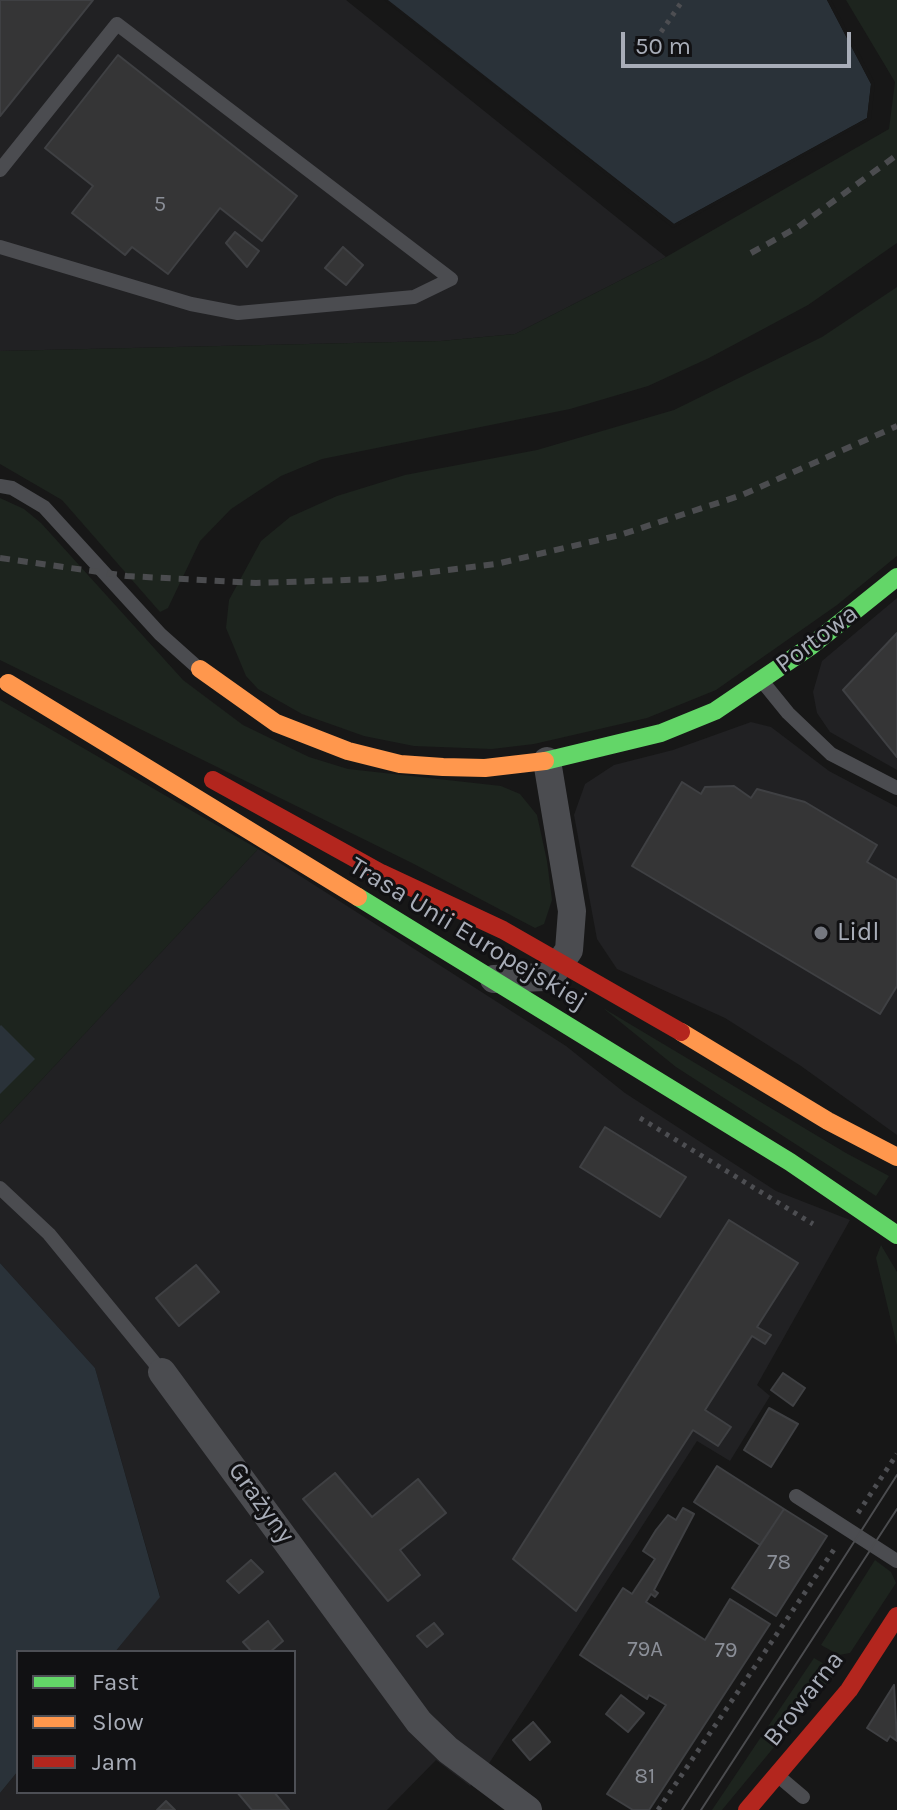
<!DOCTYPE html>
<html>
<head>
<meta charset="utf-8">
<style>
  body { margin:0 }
  #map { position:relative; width:897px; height:1810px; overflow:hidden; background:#171717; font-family:Karla,sans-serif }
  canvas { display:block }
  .legend { position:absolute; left:16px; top:1650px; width:280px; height:144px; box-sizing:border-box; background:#111113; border:2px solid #4d4f55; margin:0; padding:10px 14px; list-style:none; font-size:24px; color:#a8adb8 }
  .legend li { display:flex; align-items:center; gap:16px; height:40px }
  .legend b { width:40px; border:2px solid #4d4f55 }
  .scale { position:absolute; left:621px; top:32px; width:230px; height:36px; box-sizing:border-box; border:4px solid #a8adb8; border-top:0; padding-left:10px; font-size:24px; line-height:28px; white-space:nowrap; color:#a8adb8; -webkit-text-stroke:6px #111113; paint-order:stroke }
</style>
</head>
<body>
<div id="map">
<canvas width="897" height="1810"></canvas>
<ul class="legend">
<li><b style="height:10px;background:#63d668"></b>Fast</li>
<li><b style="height:10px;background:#ff974d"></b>Slow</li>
<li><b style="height:10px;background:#b3261e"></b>Jam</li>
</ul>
<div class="scale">50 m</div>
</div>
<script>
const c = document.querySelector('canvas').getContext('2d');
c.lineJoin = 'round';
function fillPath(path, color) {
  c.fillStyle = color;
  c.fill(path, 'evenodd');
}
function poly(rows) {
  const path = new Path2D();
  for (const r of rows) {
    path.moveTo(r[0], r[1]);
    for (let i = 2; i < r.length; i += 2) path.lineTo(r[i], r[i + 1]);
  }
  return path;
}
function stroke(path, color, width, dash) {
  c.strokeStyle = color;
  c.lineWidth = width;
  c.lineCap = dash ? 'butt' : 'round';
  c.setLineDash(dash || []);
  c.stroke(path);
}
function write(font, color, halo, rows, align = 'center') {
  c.font = font + ' Karla,sans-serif';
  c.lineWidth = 6;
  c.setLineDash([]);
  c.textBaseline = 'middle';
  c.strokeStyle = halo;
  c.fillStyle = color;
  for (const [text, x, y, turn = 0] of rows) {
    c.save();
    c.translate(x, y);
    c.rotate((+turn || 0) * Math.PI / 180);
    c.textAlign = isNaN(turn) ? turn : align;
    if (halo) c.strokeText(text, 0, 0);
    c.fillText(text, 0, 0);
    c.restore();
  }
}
const built = poly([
  [0,0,346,0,666,257,515,334,441,341,0,351],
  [897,598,897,770,830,732,817,713,813,692,822,661],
  [751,722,771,727,829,771,897,807,897,1135,801,1066,725,1018,617,969,597,939,574,815,585,784,614,765,673,750],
  [258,849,566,1046,625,1093,776,1191,850,1220,757,1385,770,1396,730,1461,697,1441,488,1765,470,1786,436,1760,387,1810,0,1810,0,1793,18,1771,18,1792,294,1792,294,1652,115,1652,160,1596,95,1368,0,1263,0,1124]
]);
const green = poly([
  [846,0,897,0,897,243,808,305,709,358,648,386,570,409,322,459,281,476,231,509,200,541,168,608,160,612,62,500,0,464,0,351,441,341,515,334,666,257,889,129,895,82],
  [897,287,897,556,837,605,716,690,647,718,534,744,492,749,414,746,364,736,302,714,258,689,246,676,226,628,229,600,261,541,290,517,337,496,405,475,537,450,674,410,822,337],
  [0,498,24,509,41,523,183,680,243,725,309,757,348,769,501,786,520,794,537,815,547,861,552,900,544,924,535,928,412,863,0,660],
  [0,700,258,849,0,1124],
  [603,1008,846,1153,889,1176,876,1196,676,1067],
  [881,1245,897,1272,897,1346,876,1258],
  [875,1560,891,1572,896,1583,850,1653,839,1655,821,1645],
  [814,1658,831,1668,832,1677,722,1810,712,1810]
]);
const water = poly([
  [388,0,827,0,871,84,867,118,674,224],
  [1,1025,35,1059,0,1094,0,1026],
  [0,1263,95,1368,160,1597,115,1652,18,1652,18,1771,0,1793]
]);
const pier = poly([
  [384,0,674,224,867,118,871,84,827,0,831,0,875,83,871,119,673,228]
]);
const building = poly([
  [0,0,93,0,0,116,0,0],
  [118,55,297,196,262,241,220,208,168,274,132,247,125,255,72,213,93,186,45,148,118,55],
  [235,232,259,251,247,267,226,243,235,232],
  [343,247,363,265,346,285,325,268,343,247],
  [897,633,897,757,843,690,897,633],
  [682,782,701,794,705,787,734,786,751,798,757,789,805,802,877,845,867,862,897,880,897,986,880,1014,632,866,682,782],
  [605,1127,686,1177,660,1217,580,1167,605,1127],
  [729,1220,798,1263,757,1327,771,1335,765,1344,752,1336,705,1410,731,1427,718,1446,693,1430,576,1611,513,1559,729,1220],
  [196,1265,219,1292,179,1326,156,1298,196,1265],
  [783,1373,805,1388,793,1406,771,1390,783,1373],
  [769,1408,798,1424,771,1467,744,1450,769,1408],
  [717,1466,784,1509,760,1545,694,1502,717,1466],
  [335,1473,372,1517,418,1479,446,1513,400,1550,420,1575,388,1601,303,1499,335,1473],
  [683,1508,694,1514,654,1590,658,1593,655,1597,651,1594,646,1602,705,1640,730,1599,770,1624,649,1810,633,1810,607,1794,666,1705,649,1695,647,1699,580,1655,623,1588,632,1594,655,1559,643,1551,656,1530,668,1515,676,1520,683,1508],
  [784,1509,827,1536,776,1616,732,1588,784,1509],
  [251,1560,263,1572,239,1593,227,1581,251,1560],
  [268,1621,283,1641,270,1652,252,1652,243,1642,268,1621],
  [434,1623,443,1634,427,1647,417,1636,434,1623],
  [894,1685,897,1741,890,1736,887,1741,867,1728,894,1685],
  [621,1695,644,1713,628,1732,606,1714,621,1695],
  [533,1722,550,1742,530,1760,513,1740,533,1722],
  [237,1792,274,1792,289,1810,252,1810,237,1792],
  [166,1801,175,1810,157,1810,166,1801]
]);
const path = poly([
  [661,32,683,0],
  [640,1118,813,1224],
  [858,1513,897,1454],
  [658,1810,837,1545]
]);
const lane = poly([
  [0,170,117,24,451,279,414,297,238,313,191,304,0,247],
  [0,486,12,488,44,507,160,634,197,667],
  [762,681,788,713,831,754,897,788],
  [0,1188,49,1234,162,1372],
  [796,1496,897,1561],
  [777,1775,803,1797]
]);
const street = poly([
  [494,979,545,977,553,973,569,950,572,911,547,761],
  [162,1372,419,1722,448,1750,528,1810]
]);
const fast = poly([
  [545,761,661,733,715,711,811,646,897,577],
  [358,897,790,1162,897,1235]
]);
const slow = poly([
  [200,669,276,723,348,751,400,764,443,767,485,768,545,761],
  [8,683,358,897],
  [681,1032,828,1121,897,1157]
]);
const jam = poly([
  [213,780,381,873,503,930,681,1032],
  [747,1810,849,1690,897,1616]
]);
const tram = poly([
  [682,1810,897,1475],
  [701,1810,897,1509]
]);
const rail = poly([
  [751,253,798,227,897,155],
  [0,558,127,576,256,583,376,579,496,564,620,535,742,495,897,426]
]);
const markers = [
  [821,933,8,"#757880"]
];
const numberNames = [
  ["5",160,205],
  ["78",779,1563],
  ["79A",645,1650],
  ["79",726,1651],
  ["81",645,1777]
];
const streetNames = [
  ["Portowa",817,639,-37],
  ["Trasa Unii Europejskiej",468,934,31],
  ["Grażyny",261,1503,54],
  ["Browarna",804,1699,-52]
];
const poiNames = [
  ["Lidl",837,933]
];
fillPath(built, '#212123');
fillPath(green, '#1d241e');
fillPath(water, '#2a3239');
fillPath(pier, '#171717');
fillPath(building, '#353536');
stroke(building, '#3f4043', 2);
stroke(path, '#4d4e52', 5, [4, 6]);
stroke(lane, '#4b4c50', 14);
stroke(street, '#4b4c50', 28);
stroke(fast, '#63d668', 18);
stroke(slow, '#ff974d', 18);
stroke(jam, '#b3261e', 18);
stroke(tram, '#4b4c4f', 2);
stroke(rail, '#4b4c4f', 6, [10, 8]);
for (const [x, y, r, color] of markers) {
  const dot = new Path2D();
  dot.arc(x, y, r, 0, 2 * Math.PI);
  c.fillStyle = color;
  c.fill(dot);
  stroke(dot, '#111113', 3);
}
write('22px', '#8b8f98', null, numberNames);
write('26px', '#a8adb8', '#111113', streetNames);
write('26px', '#a8adb8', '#111113', poiNames, 'left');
</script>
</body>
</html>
